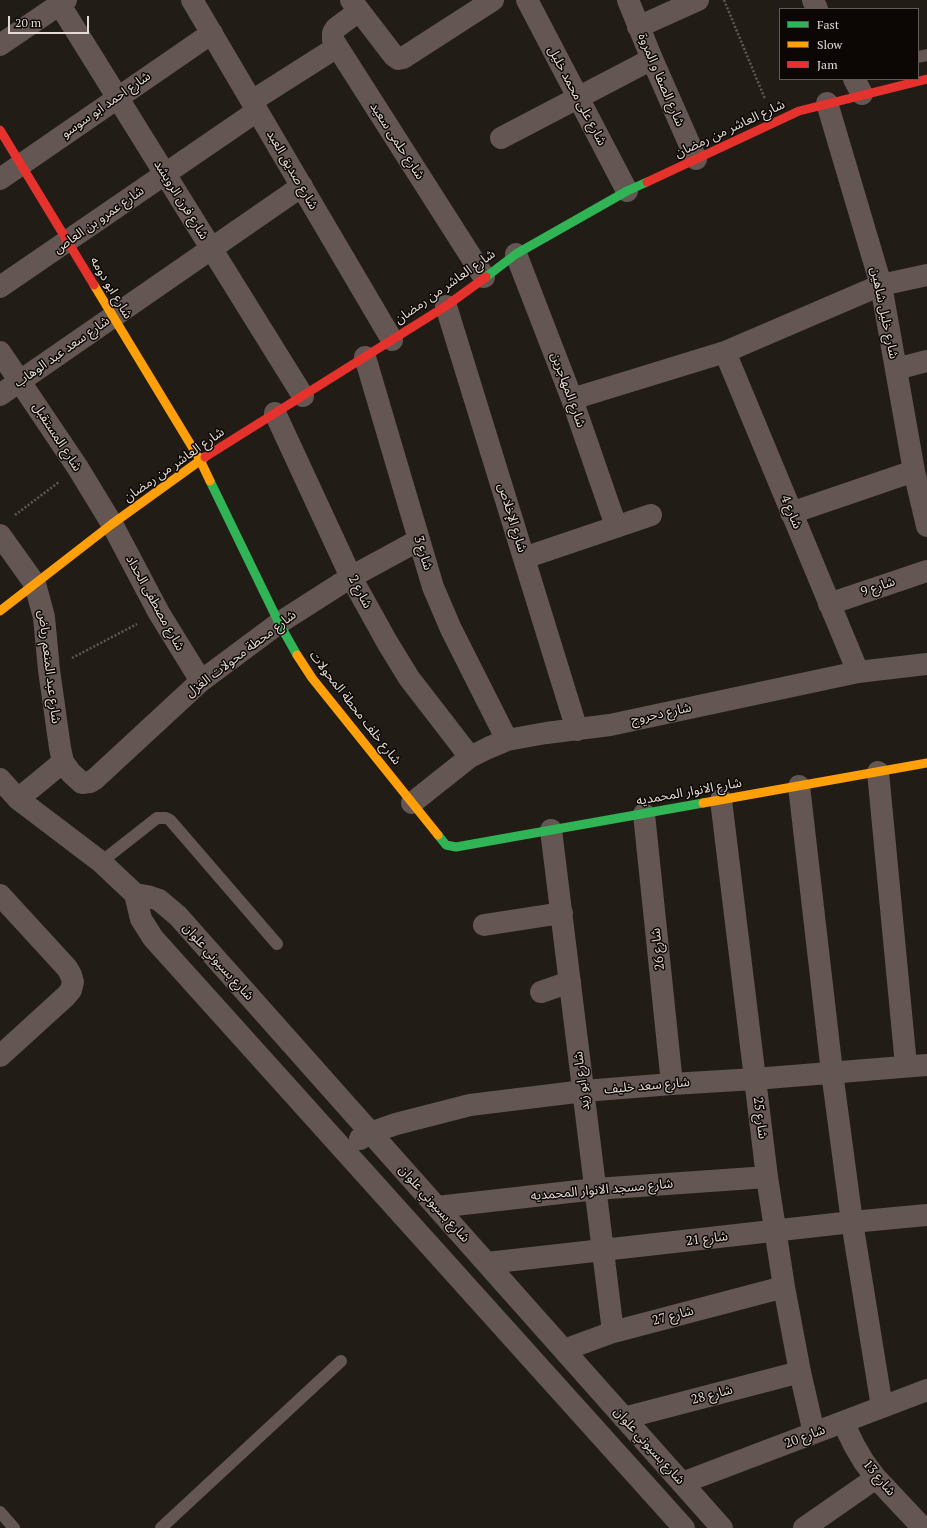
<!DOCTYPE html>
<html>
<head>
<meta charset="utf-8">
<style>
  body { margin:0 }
  #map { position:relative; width:927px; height:1528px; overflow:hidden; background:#221c17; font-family:"PT Serif",serif }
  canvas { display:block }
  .legend { position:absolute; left:779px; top:8px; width:140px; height:72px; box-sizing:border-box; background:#0c0704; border:1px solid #625b57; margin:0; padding:5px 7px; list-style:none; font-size:12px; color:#e2dad3 }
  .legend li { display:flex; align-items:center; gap:8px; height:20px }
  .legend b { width:20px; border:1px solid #625b57 }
  .scale { position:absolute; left:8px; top:16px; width:81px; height:18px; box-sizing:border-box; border:2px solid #e2dad3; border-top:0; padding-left:5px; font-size:12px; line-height:14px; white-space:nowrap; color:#e2dad3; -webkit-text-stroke:3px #0c0704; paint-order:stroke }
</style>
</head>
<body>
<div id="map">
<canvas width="927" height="1528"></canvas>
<ul class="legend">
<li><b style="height:5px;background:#30b455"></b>Fast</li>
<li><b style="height:5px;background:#ff9f0a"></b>Slow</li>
<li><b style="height:5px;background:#e5322d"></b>Jam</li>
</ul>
<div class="scale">20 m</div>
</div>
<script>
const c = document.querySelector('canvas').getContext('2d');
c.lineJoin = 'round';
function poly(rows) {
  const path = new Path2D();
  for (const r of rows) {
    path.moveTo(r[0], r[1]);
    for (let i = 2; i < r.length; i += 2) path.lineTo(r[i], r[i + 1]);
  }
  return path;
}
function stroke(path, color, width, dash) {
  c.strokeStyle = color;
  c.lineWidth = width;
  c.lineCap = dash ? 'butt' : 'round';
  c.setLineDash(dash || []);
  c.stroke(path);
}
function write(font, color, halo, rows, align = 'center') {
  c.font = font + ' "PT Serif","Noto Sans Arabic",serif';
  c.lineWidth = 3;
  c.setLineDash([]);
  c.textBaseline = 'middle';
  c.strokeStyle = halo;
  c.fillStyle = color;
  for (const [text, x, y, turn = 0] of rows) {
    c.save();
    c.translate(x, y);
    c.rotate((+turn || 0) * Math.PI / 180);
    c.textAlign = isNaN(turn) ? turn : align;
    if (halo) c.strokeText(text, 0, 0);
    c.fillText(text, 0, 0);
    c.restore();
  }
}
const path = poly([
  [724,0,765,99],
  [15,515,59,482],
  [72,658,137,624]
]);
const lane = poly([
  [918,57,927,55],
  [101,862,157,818,166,818,170,820,277,944],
  [0,1512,14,1528],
  [161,1528,341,1361]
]);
const street = poly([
  [192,0,392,340],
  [351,0,394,56,398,59,403,58,493,0],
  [527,0,627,191],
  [628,0,652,59,696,159],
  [813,0,817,9],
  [60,5,303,396],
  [359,11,336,28,333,33,333,40,484,277],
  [638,27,698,0],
  [0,45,66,0],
  [854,79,862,94],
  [252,101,337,47],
  [827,103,881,285,914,471,927,526],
  [501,138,652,59],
  [0,179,212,33],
  [516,254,572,399,616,526],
  [0,287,257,111],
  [446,306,577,730],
  [0,352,78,468,112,524,159,613,201,681],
  [725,352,858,672],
  [365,357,433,587,451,629,507,740],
  [896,369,927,361],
  [0,395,302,186],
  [572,399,725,352,881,285,927,275],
  [275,413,351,577,387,642,409,678,470,757],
  [791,513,914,471],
  [0,535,35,584,44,617,49,670,60,748,63,762,71,773,82,783,90,782,95,779,201,681,279,623,351,577,419,540],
  [524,558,651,515],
  [829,604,927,571],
  [878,772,906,1065],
  [0,779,18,799,101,862,135,894,147,896,159,900,178,916,722,1528],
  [799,786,832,1072,852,1222,882,1407],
  [18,799,63,762],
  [721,800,767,1177,784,1287,800,1372,814,1433],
  [412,803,470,757,488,748,507,740,546,733,610,725,858,672,927,664],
  [644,814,672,1084],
  [551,830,613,1332],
  [135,894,141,919,153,938,684,1528],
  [0,895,67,968,71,975,73,982,71,990,66,996,0,1056],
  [484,925,562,913],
  [541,992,570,982],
  [360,1139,370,1133,396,1124,470,1105,584,1091,672,1084,755,1079,927,1065],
  [437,1207,596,1189,767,1177],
  [487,1263,852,1222,927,1215],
  [564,1350,613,1332,784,1287],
  [624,1418,800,1372],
  [843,1422,854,1445,864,1462,876,1478,923,1528],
  [682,1483,927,1390],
  [804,1528,876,1478]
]);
const fast = poly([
  [486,277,516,254,627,191,647,182],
  [210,481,279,623,297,655],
  [438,835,446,845,456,847,703,803]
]);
const slow = poly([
  [94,285,200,460,210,481],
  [0,611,112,524,205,457],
  [297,655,312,678,438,835],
  [703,803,927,763]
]);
const jam = poly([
  [0,130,94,285],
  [647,182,799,111,927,79],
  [205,457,446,306,486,277]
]);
const streetNames = [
  ["شارع الصفا و المروة",661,80,67],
  ["شارع على محمد خليل",577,96,62],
  ["شارع احمد ابو سوسو",106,105,-35],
  ["شارع العاشر من رمضان",730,129,-25],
  ["شارع حلمى سعيد",397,141,57],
  ["شارع صديق العبد",292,170,60],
  ["شارع فرن الرويشد",181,200,58],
  ["شارع عمرو بن العاص",99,220,-35],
  ["شارع العاشر من رمضان",445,287,-35],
  ["شارع ابو دومه",111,288,59],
  ["شارع خليل شاهين",884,313,78],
  ["شارع سعد عبد الوهاب",62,352,-35],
  ["شارع المهاجرين",568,390,70],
  ["شارع المستقبل",57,437,57],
  ["شارع العاشر من رمضان",174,465,-35],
  ["شارع 4",791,512,67],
  ["شارع الإخلاص",512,518,73],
  ["شارع 3",423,553,73],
  ["شارع 9",878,587,-19],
  ["شارع 2",360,592,62],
  ["شارع مصطفى الحداد",155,603,61],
  ["شارع محطة محولات الغزل",241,654,-37],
  ["شارع عبد المنعم رياض",49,667,83],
  ["شارع خلف محطة المحولات",355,708,52],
  ["شارع دحروج",661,714,-12],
  ["شارع الانوار المحمديه",689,792,-10],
  ["شارع 26",658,949,-96],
  ["شارع بسيوني علوان",218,962,48],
  ["شارع ابو زيد",582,1081,-97],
  ["شارع سعد خليف",647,1086,-5],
  ["شارع 25",760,1118,83],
  ["شارع مسجد الانوار المحمديه",602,1190,-5],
  ["شارع بسيوني علوان",434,1204,48],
  ["شارع 21",707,1239,-7],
  ["شارع 27",673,1316,-15],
  ["شارع 28",712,1395,-15],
  ["شارع 20",805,1437,-21],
  ["شارع بسيوني علوان",649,1446,48],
  ["شارع 13",879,1478,50]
];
stroke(path, '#615855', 2.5, [2, 2]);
stroke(lane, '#635653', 12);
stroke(street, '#635653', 22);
stroke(fast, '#30b455', 9);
stroke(slow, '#ff9f0a', 9);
stroke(jam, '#e5322d', 9);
write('13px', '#e2dad3', '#0c0704', streetNames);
</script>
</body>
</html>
